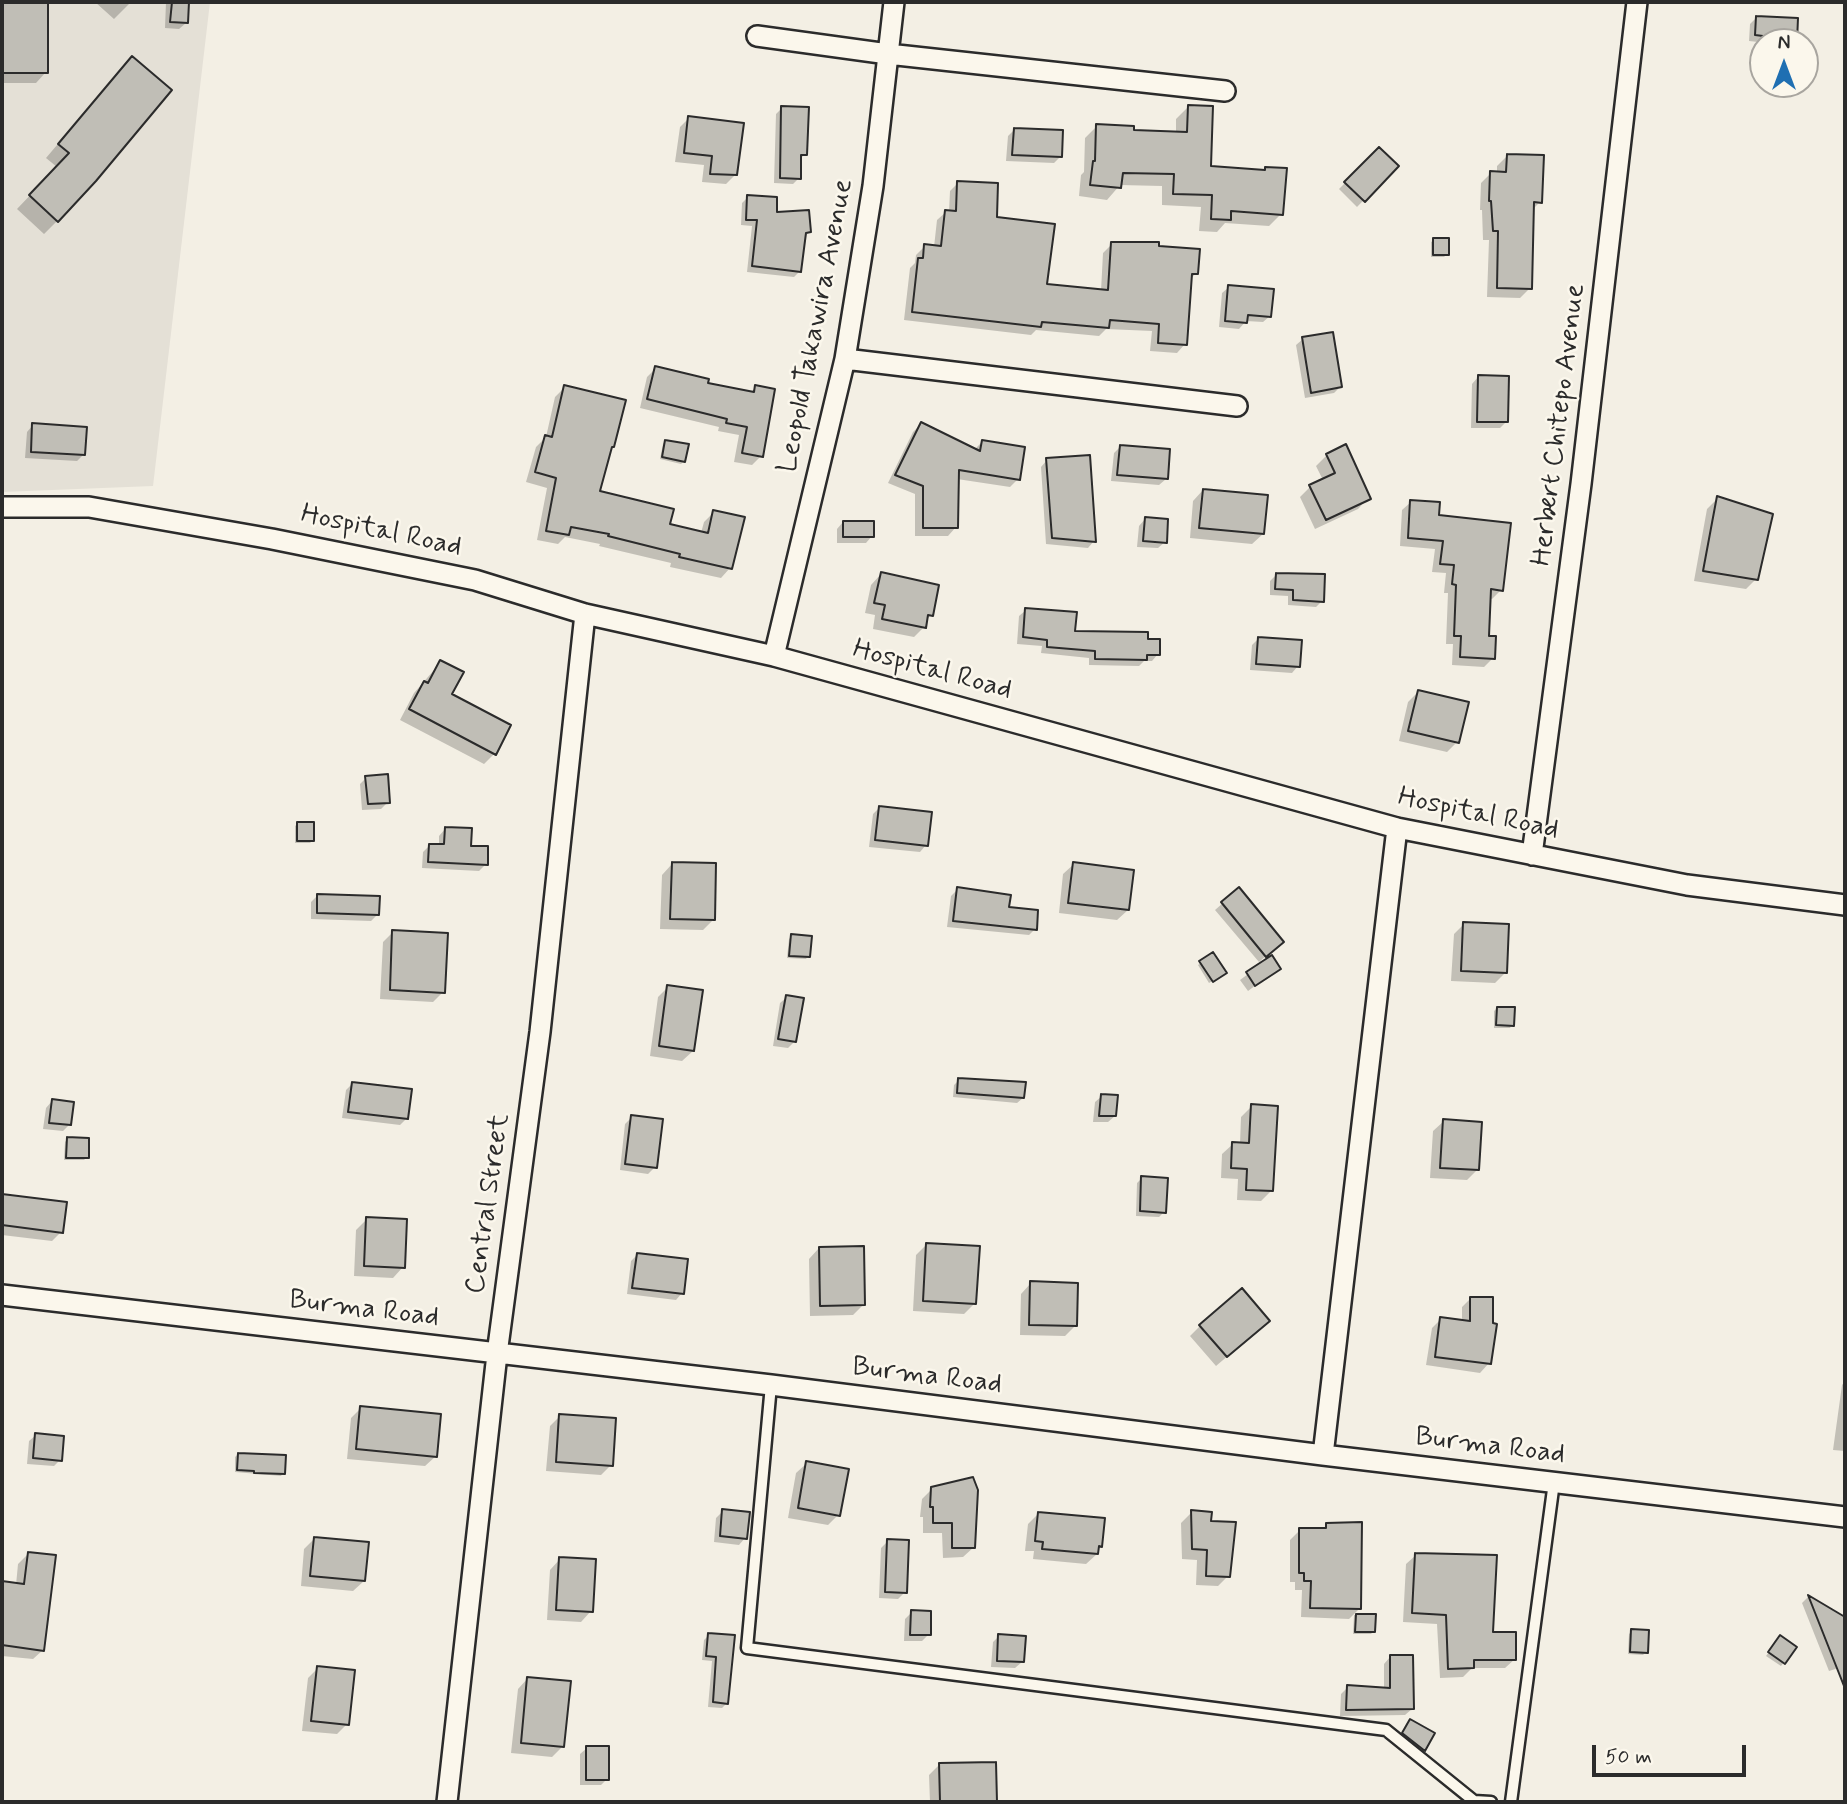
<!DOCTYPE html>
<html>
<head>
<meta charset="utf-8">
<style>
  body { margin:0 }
  #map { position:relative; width:1847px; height:1804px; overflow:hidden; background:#f3efe4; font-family:Mynerve,sans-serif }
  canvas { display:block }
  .frame { position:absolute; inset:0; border:4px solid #2b2b2b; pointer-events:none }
  .north { position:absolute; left:1749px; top:28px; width:70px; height:70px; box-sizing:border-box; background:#fbf7ec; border:2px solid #a8a59f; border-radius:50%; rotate:0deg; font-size:19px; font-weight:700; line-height:28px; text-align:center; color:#2b2b2b }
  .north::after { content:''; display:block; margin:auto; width:24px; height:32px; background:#1f6fb2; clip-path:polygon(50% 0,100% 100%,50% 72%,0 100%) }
  .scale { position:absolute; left:1592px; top:1745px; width:154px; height:32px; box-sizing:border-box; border:4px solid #2b2b2b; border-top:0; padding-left:9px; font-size:21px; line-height:24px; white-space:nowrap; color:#2b2b2b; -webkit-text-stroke:5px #fbf7ec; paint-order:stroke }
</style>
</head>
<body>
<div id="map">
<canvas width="1847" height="1804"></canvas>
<div class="frame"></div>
<div class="north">N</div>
<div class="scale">50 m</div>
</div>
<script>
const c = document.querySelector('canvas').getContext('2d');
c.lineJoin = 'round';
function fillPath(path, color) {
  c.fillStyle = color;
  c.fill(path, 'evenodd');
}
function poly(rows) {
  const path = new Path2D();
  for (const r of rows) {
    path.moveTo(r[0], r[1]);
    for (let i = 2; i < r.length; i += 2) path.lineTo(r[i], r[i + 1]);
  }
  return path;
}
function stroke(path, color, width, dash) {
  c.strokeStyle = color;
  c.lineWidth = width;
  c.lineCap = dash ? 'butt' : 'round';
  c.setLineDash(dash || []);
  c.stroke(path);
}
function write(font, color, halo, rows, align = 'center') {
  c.font = font + ' Mynerve,sans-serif';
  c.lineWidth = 5;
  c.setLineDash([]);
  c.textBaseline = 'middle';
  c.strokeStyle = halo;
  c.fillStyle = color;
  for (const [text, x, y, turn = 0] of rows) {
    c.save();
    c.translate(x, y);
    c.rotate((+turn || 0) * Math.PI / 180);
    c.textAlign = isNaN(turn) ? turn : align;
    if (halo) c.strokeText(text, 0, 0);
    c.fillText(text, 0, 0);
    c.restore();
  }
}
const built = poly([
  [2,2,210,2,153,486,2,492]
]);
const shadow = poly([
  [2,2,46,2,46,72,36,83,2,83],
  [95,2,131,2,114,19],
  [166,2,187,2,186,23,179,29,165,28],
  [1756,18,1796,42,1763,42,1763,71,1757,71,1758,42,1749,41,1750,24],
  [119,72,57,221,44,234,17,209,57,167,46,158],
  [1188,107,1209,168,1262,172,1266,169,1281,214,1269,226,1225,223,1217,232,1199,231,1201,207,1162,205,1162,186,1120,185,1107,200,1079,196,1081,175,1084,172,1085,138,1097,126,1132,132,1176,133,1176,119],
  [782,108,805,154,799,160,799,178,793,184,774,183,776,114],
  [689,118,735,175,726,184,702,182,704,165,675,162,680,127],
  [1014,130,1060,157,1054,163,1006,161,1008,136],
  [1379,149,1397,166,1357,207,1339,189],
  [1507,156,1540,202,1532,210,1530,288,1520,298,1487,297,1489,240,1483,240,1482,210,1480,210,1481,183,1491,173,1497,173,1497,166],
  [958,183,995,218,1045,286,1101,291,1103,253,1112,244,1157,248,1196,273,1190,280,1185,344,1177,353,1150,351,1152,331,1106,329,1099,336,1036,330,1031,335,904,320,910,268,915,263,916,255,925,246,934,247,937,220,946,212,949,212,950,191],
  [748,197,809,232,804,237,800,271,794,277,747,272,752,226,741,225,742,203],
  [1434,240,1447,254,1444,257,1431,257,1431,242],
  [1229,287,1270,316,1263,322,1246,321,1239,329,1219,327,1222,293],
  [1303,339,1340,387,1334,393,1305,398,1296,345],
  [656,368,705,384,750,393,756,387,761,456,752,465,734,462,739,435,718,431,719,427,640,408,647,377],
  [1478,377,1506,422,1500,428,1471,428,1472,384],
  [565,387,613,447,609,450,598,492,668,526,701,533,704,522,714,512,730,568,721,578,670,567,671,563,599,546,600,544,565,537,558,544,537,540,547,488,526,482,536,447,546,437,555,397],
  [921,424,974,450,982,442,1018,479,1010,487,957,479,956,527,948,536,915,536,915,494,888,483,913,432],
  [33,425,84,454,77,461,25,458,27,432],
  [665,441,684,461,681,464,660,459,663,444],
  [1120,447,1166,479,1159,485,1111,481,1114,453],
  [1345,447,1368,498,1358,509,1315,529,1300,497,1310,487,1323,480,1316,466,1327,455],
  [1047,460,1094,541,1088,548,1046,544,1041,467],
  [1203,490,1263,534,1252,544,1190,538,1193,501],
  [1718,498,1756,579,1746,589,1694,581,1707,509],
  [1411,502,1437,516,1501,590,1492,599,1489,598,1487,638,1493,658,1484,667,1452,665,1453,644,1446,644,1448,593,1444,593,1446,573,1432,572,1435,549,1400,546,1402,510],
  [1145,519,1165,542,1158,548,1137,547,1139,526],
  [843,522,872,536,866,543,837,543,837,529],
  [881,574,931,615,925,621,924,627,914,637,873,629,875,615,865,613,871,585],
  [1276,575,1322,601,1316,607,1288,605,1288,596,1270,595,1270,581],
  [1026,610,1073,633,1146,641,1158,654,1152,661,1144,661,1139,666,1089,665,1089,658,1041,653,1042,646,1017,644,1019,616],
  [1258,639,1298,666,1292,673,1250,670,1252,645],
  [441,662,449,695,494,754,484,764,400,720,414,693],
  [1418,692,1457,742,1447,752,1399,741,1408,702],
  [366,778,388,802,381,809,362,810,360,784],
  [879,808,926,845,920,852,869,847,873,814],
  [298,823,313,840,310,843,295,843,295,826],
  [445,829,486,864,479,871,422,868,423,852,430,845,439,846,439,836],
  [672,864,713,920,703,930,660,929,662,875],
  [1074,864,1128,910,1117,920,1059,913,1063,874],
  [958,889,1007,909,1035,929,1029,935,947,927,951,896],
  [1239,889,1275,948,1259,962,1215,910],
  [318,895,378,914,371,921,311,919,311,902],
  [1464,924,1505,973,1495,983,1451,981,1454,934],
  [393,932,443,992,433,1002,380,999,383,942],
  [792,936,808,956,806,959,787,958,789,939],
  [1271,957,1279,968,1248,991,1240,980],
  [1201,963,1222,975,1209,983,1198,965],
  [668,987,693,1051,682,1061,650,1056,658,997],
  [787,997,794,1042,788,1048,773,1046,780,1003],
  [1497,1008,1512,1025,1510,1028,1494,1028,1494,1011],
  [959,1080,1023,1098,1017,1103,953,1097,954,1085],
  [352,1084,407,1118,400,1125,342,1118,346,1090],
  [1102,1096,1115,1116,1108,1122,1093,1122,1095,1102],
  [52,1101,69,1125,63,1131,43,1129,46,1108],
  [1252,1106,1271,1191,1261,1201,1237,1200,1238,1179,1221,1178,1222,1154,1233,1144,1240,1144,1241,1117],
  [632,1117,655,1167,648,1174,620,1170,625,1124],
  [1444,1121,1478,1169,1467,1180,1430,1178,1433,1131],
  [67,1139,87,1157,84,1160,64,1160,65,1142],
  [1142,1178,1164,1212,1159,1217,1136,1216,1137,1183],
  [2,1196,65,1204,61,1232,52,1241,2,1235],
  [367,1219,403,1267,393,1278,354,1276,356,1230],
  [926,1245,975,1303,964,1314,913,1311,916,1255],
  [819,1248,863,1305,853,1315,810,1316,809,1259],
  [637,1255,682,1293,676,1300,627,1294,631,1261],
  [1031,1283,1076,1325,1065,1336,1020,1335,1021,1294],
  [1471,1298,1489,1363,1480,1373,1426,1365,1432,1328,1441,1319,1462,1321,1462,1307],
  [1200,1326,1257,1331,1216,1366,1190,1336],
  [1845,1381,1845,1451,1833,1450,1842,1385],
  [361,1408,436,1456,425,1466,347,1459,351,1418],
  [560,1416,611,1465,601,1475,546,1471,550,1426],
  [36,1435,60,1460,54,1466,27,1464,29,1441],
  [238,1454,283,1473,281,1476,235,1472,235,1457],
  [807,1463,838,1515,828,1525,788,1518,796,1473],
  [932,1489,974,1547,963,1557,943,1558,942,1533,923,1533,923,1517,920,1517,922,1499],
  [723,1511,745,1538,739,1545,714,1542,716,1518],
  [1192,1512,1209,1523,1228,1576,1218,1586,1196,1585,1197,1560,1182,1559,1181,1523],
  [1038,1514,1100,1546,1097,1554,1086,1564,1033,1559,1034,1551,1025,1551,1028,1524],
  [1327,1525,1359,1609,1349,1619,1301,1617,1302,1590,1295,1590,1295,1582,1290,1582,1290,1540,1300,1530,1322,1529],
  [315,1538,364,1581,353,1591,301,1586,304,1549],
  [888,1541,905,1592,898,1599,879,1598,881,1548],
  [28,1554,43,1650,33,1659,2,1656,2,1583,16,1585,18,1564],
  [1416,1555,1515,1659,1505,1668,1472,1668,1463,1677,1440,1678,1437,1624,1403,1622,1406,1564],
  [560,1559,591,1611,581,1622,547,1620,550,1570],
  [1808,1597,1845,1620,1845,1666,1829,1671,1802,1603],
  [912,1612,929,1634,922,1641,904,1641,905,1619],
  [1354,1615,1374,1616,1373,1632,1371,1634,1353,1634],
  [1632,1631,1646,1652,1643,1655,1628,1654,1629,1634],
  [709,1635,733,1637,727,1703,722,1708,708,1707,712,1661,702,1660,704,1640],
  [999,1636,1022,1662,1015,1668,991,1667,993,1642],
  [1778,1640,1795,1647,1781,1666,1766,1656],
  [1390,1657,1412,1709,1405,1715,1340,1716,1341,1694,1348,1687,1384,1689,1384,1664],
  [318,1668,347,1724,337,1734,302,1731,308,1678],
  [528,1678,562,1747,552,1757,511,1753,518,1689],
  [1410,1721,1424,1750,1417,1756,1397,1740],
  [587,1748,607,1779,601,1785,580,1785,580,1754],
  [994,1764,995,1802,930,1802,929,1775,939,1765]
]);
const building = poly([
  [2,2,48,2,48,73,2,73,2,2],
  [172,2,189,2,188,23,170,22,172,2],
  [1756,16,1798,18,1797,42,1763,42,1763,36,1755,35,1756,16],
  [132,56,172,90,96,181,58,222,29,195,69,153,58,144,132,56],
  [1188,105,1213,106,1211,166,1265,170,1265,167,1287,168,1283,215,1231,211,1231,220,1211,219,1212,195,1173,194,1174,174,1123,173,1121,188,1090,185,1093,161,1095,161,1096,124,1134,126,1134,130,1187,132,1188,105],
  [781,106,809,107,807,155,801,155,801,179,780,178,781,106],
  [688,116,744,123,737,175,710,174,712,156,684,153,688,116],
  [1014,128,1063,130,1062,157,1012,155,1014,128],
  [1379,147,1399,166,1365,202,1344,182,1379,147],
  [1507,154,1544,155,1542,203,1534,202,1532,289,1497,288,1498,231,1493,231,1491,201,1489,201,1490,171,1506,172,1507,154],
  [957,181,998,183,997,217,1055,224,1047,284,1108,290,1111,242,1159,242,1159,246,1200,249,1198,274,1192,274,1187,345,1158,343,1159,324,1110,320,1109,328,1042,322,1041,327,912,312,918,258,923,258,924,244,941,246,945,210,956,211,957,181],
  [747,195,777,197,777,212,809,210,811,232,806,233,801,272,752,266,757,220,746,220,747,195],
  [1433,238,1449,238,1449,255,1433,255,1433,238],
  [1228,285,1274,289,1271,317,1248,315,1247,323,1225,321,1228,285],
  [1333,332,1342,387,1311,393,1302,337,1333,332],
  [655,366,709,379,708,383,754,392,755,385,775,389,763,457,742,453,747,427,726,423,727,419,647,399,655,366],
  [1478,375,1509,376,1508,422,1477,422,1478,375],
  [564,385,626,400,614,447,612,447,600,491,674,509,670,524,708,533,713,510,745,517,732,569,679,557,680,554,608,536,609,534,571,527,569,535,546,531,556,478,535,472,545,435,552,437,564,385],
  [921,422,980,451,982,440,1025,447,1020,480,959,470,958,528,923,528,923,486,895,475,921,422],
  [32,423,87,427,85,455,31,452,32,423],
  [665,440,689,444,685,462,662,457,665,440],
  [1346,444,1371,499,1326,520,1309,485,1335,473,1326,454,1346,444],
  [1120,445,1170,449,1168,479,1117,475,1120,445],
  [1090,455,1096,542,1052,538,1046,458,1090,455],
  [1203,489,1268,495,1264,534,1199,528,1203,489],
  [1717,496,1773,514,1758,580,1703,571,1717,496],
  [1410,500,1440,502,1439,515,1511,523,1503,591,1491,589,1489,636,1496,636,1495,659,1460,657,1461,636,1454,636,1456,585,1452,584,1454,565,1440,564,1443,541,1408,538,1410,500],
  [1145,517,1168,519,1167,543,1143,541,1145,517],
  [843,521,874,521,874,537,843,537,843,521],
  [881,572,939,585,933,616,928,615,926,628,882,619,885,605,874,603,881,572],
  [1276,573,1325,574,1324,602,1293,600,1293,590,1275,589,1276,573],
  [1025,608,1077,612,1075,631,1148,632,1148,639,1160,639,1160,655,1147,655,1147,660,1095,659,1095,651,1047,647,1047,640,1023,637,1025,608],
  [1258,637,1302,640,1300,667,1256,664,1258,637],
  [440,660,464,672,452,694,511,725,496,755,409,709,424,681,428,683,440,660],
  [1418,690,1469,702,1459,743,1408,731,1418,690],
  [388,774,390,803,368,804,365,776,388,774],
  [879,806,932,812,928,846,875,840,879,806],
  [297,822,314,822,314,841,297,841,297,822],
  [445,827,472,828,471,846,488,846,488,865,428,862,429,844,444,844,445,827],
  [672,862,716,863,715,920,670,919,672,862],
  [1073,862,1134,870,1129,910,1068,903,1073,862],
  [957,887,1011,895,1009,907,1038,910,1037,930,953,921,957,887],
  [1239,887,1284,942,1266,957,1221,902,1239,887],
  [317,894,380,896,379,915,317,913,317,894],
  [1463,922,1509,924,1507,973,1461,971,1463,922],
  [392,930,448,933,445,993,390,990,392,930],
  [791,934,812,936,810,957,789,956,791,934],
  [1213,952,1227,973,1213,982,1199,961,1213,952],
  [1272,955,1281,969,1255,986,1246,972,1272,955],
  [667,985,703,990,694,1051,659,1046,667,985],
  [786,995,804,998,796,1042,778,1039,786,995],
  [1497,1007,1515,1007,1514,1026,1496,1025,1497,1007],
  [958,1078,1026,1082,1024,1098,957,1093,958,1078],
  [352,1082,412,1089,408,1119,348,1112,352,1082],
  [1101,1094,1118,1095,1116,1116,1099,1116,1101,1094],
  [52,1099,74,1102,71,1125,49,1123,52,1099],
  [1251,1104,1278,1106,1273,1191,1246,1190,1247,1169,1231,1168,1232,1142,1249,1143,1251,1104],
  [631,1115,663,1119,657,1168,625,1164,631,1115],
  [1443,1119,1482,1122,1479,1170,1440,1168,1443,1119],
  [67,1137,89,1138,89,1158,66,1158,67,1137],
  [1141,1176,1168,1178,1166,1213,1140,1211,1141,1176],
  [2,1194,67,1202,63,1233,2,1225,2,1194],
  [366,1217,407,1219,405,1268,364,1266,366,1217],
  [926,1243,980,1246,976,1304,923,1301,926,1243],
  [864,1246,865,1305,820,1306,819,1247,864,1246],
  [637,1253,688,1259,684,1294,632,1288,637,1253],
  [1030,1281,1078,1283,1077,1326,1029,1325,1030,1281],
  [1242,1288,1270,1321,1227,1357,1199,1325,1242,1288],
  [1470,1297,1493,1297,1493,1323,1497,1324,1491,1364,1435,1357,1440,1317,1470,1321,1470,1297],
  [360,1406,441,1414,437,1457,356,1449,360,1406],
  [559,1414,616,1418,613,1466,556,1462,559,1414],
  [35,1433,64,1436,62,1461,33,1458,35,1433],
  [238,1453,286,1455,285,1474,254,1473,254,1471,237,1470,238,1453],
  [806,1461,849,1469,840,1516,798,1508,806,1461],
  [973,1477,978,1490,975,1548,952,1548,952,1523,933,1523,933,1507,930,1507,931,1487,973,1477],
  [722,1509,750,1512,747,1539,720,1536,722,1509],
  [1191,1510,1212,1512,1211,1521,1236,1522,1230,1577,1206,1576,1207,1550,1192,1549,1191,1510],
  [1038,1512,1105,1518,1102,1547,1099,1546,1098,1554,1042,1549,1043,1542,1035,1541,1038,1512],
  [1362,1522,1361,1609,1310,1608,1311,1581,1304,1581,1304,1573,1299,1573,1299,1528,1326,1528,1326,1523,1362,1522],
  [314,1537,369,1542,365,1581,310,1576,314,1537],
  [887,1539,909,1540,907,1593,885,1592,887,1539],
  [28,1552,56,1555,44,1651,2,1645,2,1581,24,1584,28,1552],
  [1415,1553,1497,1555,1493,1632,1516,1632,1516,1660,1474,1660,1474,1668,1448,1669,1446,1615,1412,1613,1415,1553],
  [559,1557,596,1559,593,1612,556,1610,559,1557],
  [1808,1595,1845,1617,1845,1686,1844,1686,1808,1595],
  [911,1610,931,1611,931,1635,910,1635,911,1610],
  [1356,1614,1376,1614,1375,1632,1355,1632,1356,1614],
  [1631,1629,1649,1630,1648,1653,1630,1652,1631,1629],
  [708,1633,735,1635,728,1704,713,1702,716,1657,706,1656,708,1633],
  [998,1634,1026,1636,1024,1662,997,1661,998,1634],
  [1780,1635,1797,1647,1785,1664,1768,1652,1780,1635],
  [1390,1655,1413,1655,1414,1709,1346,1710,1347,1685,1390,1688,1390,1655],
  [317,1666,355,1670,349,1725,311,1721,317,1666],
  [527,1677,571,1681,564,1747,521,1743,527,1677],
  [1410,1719,1435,1733,1425,1751,1402,1733,1410,1719],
  [586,1746,609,1746,609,1780,586,1780,586,1746],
  [996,1762,997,1802,940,1802,939,1763,996,1762]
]);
const lane = poly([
  [771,1385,747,1648,1386,1730,1474,1801,1491,1802],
  [1511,1802,1554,1482]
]);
const street = poly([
  [757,36,888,54,1225,91],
  [845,359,1237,406],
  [2,507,89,507,272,539,475,580,585,614,774,656,1397,828,1687,885,1845,905],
  [774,656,845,359,873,186,894,2],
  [1532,855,1581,484,1637,2],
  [2,1295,771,1385,1323,1455,1845,1517],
  [1323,1455,1397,828],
  [447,1802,497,1354,540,1032,585,614]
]);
const streetNames = [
  ["Leopold Takawira Avenue",817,326,-79],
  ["Herbert Chitepo Avenue",1560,425,-83],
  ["Hospital Road",381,532,12],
  ["Hospital Road",932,671,15],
  ["Hospital Road",1478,815,12],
  ["Central Street",489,1204,-82],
  ["Burma Road",364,1310,7],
  ["Burma Road",927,1377,7],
  ["Burma Road",1490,1447,7]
];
fillPath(built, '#e4e0d6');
fillPath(shadow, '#0003');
fillPath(building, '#c0beb6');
stroke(building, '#2b2b2b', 2);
stroke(lane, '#2b2b2b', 15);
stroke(street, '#2b2b2b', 24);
stroke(lane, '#fbf7ec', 10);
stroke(street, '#fbf7ec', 19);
write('28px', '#2b2b2b', '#fbf7ec', streetNames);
</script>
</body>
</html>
